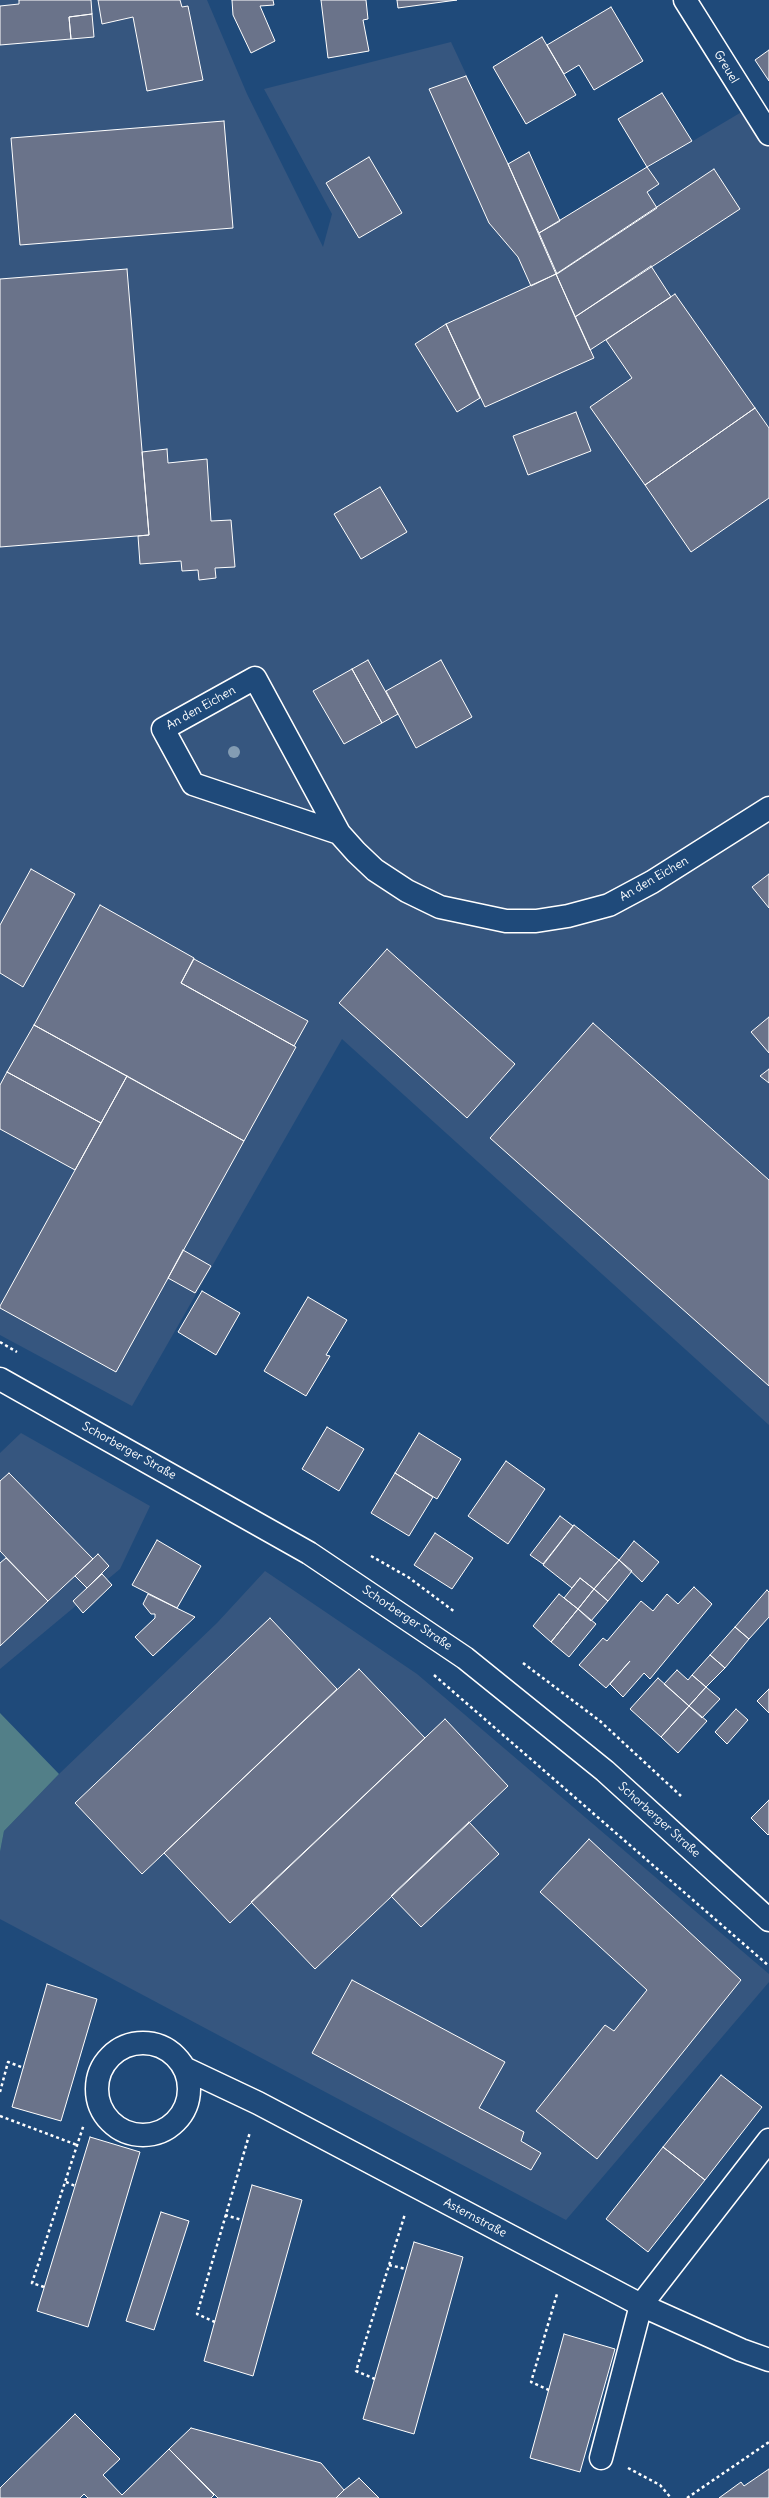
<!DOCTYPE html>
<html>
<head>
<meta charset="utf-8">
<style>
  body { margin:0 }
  canvas { display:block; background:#1f4a7a }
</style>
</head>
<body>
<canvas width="769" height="2498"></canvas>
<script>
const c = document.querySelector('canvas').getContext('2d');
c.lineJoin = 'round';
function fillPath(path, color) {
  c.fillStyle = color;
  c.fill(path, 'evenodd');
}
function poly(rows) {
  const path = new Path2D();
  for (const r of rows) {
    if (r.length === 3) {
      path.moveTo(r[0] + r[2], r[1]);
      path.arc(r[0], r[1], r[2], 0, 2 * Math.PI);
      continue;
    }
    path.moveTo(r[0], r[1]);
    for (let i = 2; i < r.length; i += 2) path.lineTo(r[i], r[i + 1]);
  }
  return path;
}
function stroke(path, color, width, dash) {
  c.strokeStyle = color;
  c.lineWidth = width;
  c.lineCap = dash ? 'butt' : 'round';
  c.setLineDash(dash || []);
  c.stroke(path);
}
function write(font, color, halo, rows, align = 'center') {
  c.font = font + ' Delius,sans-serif';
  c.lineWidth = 3;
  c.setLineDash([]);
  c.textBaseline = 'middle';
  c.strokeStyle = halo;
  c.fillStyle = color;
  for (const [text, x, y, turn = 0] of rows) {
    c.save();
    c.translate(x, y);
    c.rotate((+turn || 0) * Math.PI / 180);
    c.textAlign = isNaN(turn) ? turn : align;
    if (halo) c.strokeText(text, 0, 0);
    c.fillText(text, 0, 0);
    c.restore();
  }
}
const built = poly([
  [0,0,207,0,247,94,323,247,332,214,264,89,451,42,508,164,529,152,560,220,750,107,769,136,769,1425,342,1039,132,1406,0,1335],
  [21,1433,150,1506,120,1569,0,1669,0,1453],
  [265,1571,417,1674,769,1974,769,1982,566,2220,0,1919,0,1852,4,1831,59,1774,217,1623]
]);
const green = poly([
  [0,1713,59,1774,4,1831,0,1852]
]);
const building = poly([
  [19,0,91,0,92,14,69,17,71,39,0,45,0,6,19,4,19,0],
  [98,0,180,0,182,7,188,6,203,80,147,91,133,17,102,24,98,0],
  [232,0,273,0,274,5,260,6,275,41,251,53,233,15,232,0],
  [321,0,366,0,368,19,363,20,369,51,328,58,321,0],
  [397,0,457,0,398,8,397,0],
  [611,7,643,61,594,90,579,65,564,74,547,45,611,7],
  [92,14,94,37,71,39,69,17,92,14],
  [542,37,576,95,526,124,493,67,542,37],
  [769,50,769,81,755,60,769,50],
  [466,76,508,164,556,274,531,286,518,257,489,223,429,89,466,76],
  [662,93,692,141,647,167,618,119,662,93],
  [224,121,233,228,20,245,11,138,224,121],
  [529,152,560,221,539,233,508,164,529,152],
  [369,157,402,213,359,238,326,183,369,157],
  [647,167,659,184,647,192,657,208,557,274,539,233,647,167],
  [714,169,740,209,575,317,556,274,714,169],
  [651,266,671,297,590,350,575,317,651,266],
  [127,269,149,535,0,547,0,279,127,269],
  [556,274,594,358,485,407,446,324,556,274],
  [675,294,755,408,645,485,590,407,632,378,606,340,675,294],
  [446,324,480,398,457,412,415,344,446,324],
  [755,408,769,428,769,498,691,552,645,485,755,408],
  [576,412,591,451,528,475,513,436,576,412],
  [167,449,168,463,207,459,211,521,231,520,235,567,215,568,216,578,199,580,198,570,182,571,181,561,140,564,138,536,149,535,142,452,167,449],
  [380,487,407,532,361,559,334,514,380,487],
  [368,660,398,714,382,723,352,669,368,660],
  [441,660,472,717,416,748,386,691,441,660],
  [352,669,382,723,344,744,313,691,352,669],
  [31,869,75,894,23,987,0,973,0,925,31,869],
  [769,874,769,908,752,887,769,874],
  [100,905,194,958,181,983,296,1047,244,1141,34,1025,100,905],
  [387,949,515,1064,467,1118,339,1003,387,949],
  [194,959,308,1021,294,1046,181,983,194,959],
  [769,1017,769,1053,751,1032,769,1017],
  [593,1023,769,1180,769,1386,490,1138,593,1023],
  [34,1025,127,1076,101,1123,7,1072,34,1025],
  [769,1069,769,1083,760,1076,769,1069],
  [7,1072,101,1123,75,1170,0,1129,0,1085,7,1072],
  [127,1076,244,1141,116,1372,0,1308,0,1306,127,1076],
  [183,1250,211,1266,195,1293,168,1278,183,1250],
  [202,1291,240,1313,216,1355,178,1332,202,1291],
  [308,1297,347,1320,326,1355,330,1356,306,1396,264,1371,308,1297],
  [327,1427,364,1449,339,1491,302,1469,327,1427],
  [419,1433,461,1459,437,1499,395,1473,419,1433],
  [506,1461,545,1489,508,1544,468,1516,506,1461],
  [9,1473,93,1559,48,1601,0,1551,0,1481,9,1473],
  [395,1473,433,1497,409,1536,371,1513,395,1473],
  [560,1516,573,1526,543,1564,530,1555,560,1516],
  [574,1525,619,1560,594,1589,580,1578,572,1588,543,1565,574,1525],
  [435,1533,473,1558,452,1589,414,1565,435,1533],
  [157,1540,201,1566,177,1608,132,1585,157,1540],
  [634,1541,659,1562,642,1582,619,1560,634,1541],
  [98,1554,109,1566,87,1588,75,1576,98,1554],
  [6,1558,48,1601,0,1646,0,1563,6,1558],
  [619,1560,632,1571,608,1601,594,1589,619,1560],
  [102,1574,112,1585,83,1613,73,1601,102,1574],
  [580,1578,594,1589,578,1609,564,1598,580,1578],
  [694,1587,712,1604,650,1679,644,1673,623,1697,610,1684,630,1661,606,1688,579,1665,603,1638,607,1641,641,1601,653,1611,667,1594,678,1604,694,1587],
  [594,1589,608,1601,591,1621,578,1609,594,1589],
  [767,1590,769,1592,769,1617,749,1639,735,1627,767,1590],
  [148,1594,195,1617,153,1656,135,1637,155,1618,155,1614,151,1614,143,1604,148,1594],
  [559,1594,578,1609,551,1642,533,1626,559,1594],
  [578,1609,596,1624,569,1657,551,1642,578,1609],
  [270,1618,337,1689,142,1874,75,1803,270,1618],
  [735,1627,749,1639,725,1668,710,1655,735,1627],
  [710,1655,725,1668,706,1687,692,1675,710,1655],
  [359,1669,425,1738,230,1923,164,1853,359,1669],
  [677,1670,688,1680,692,1675,706,1687,689,1706,664,1684,677,1670],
  [658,1678,689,1706,661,1737,630,1709,658,1678],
  [706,1687,720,1699,702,1718,689,1706,706,1687],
  [769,1689,769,1713,757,1701,769,1689],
  [689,1706,707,1721,678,1753,661,1737,689,1706],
  [736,1709,748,1720,727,1744,715,1732,736,1709],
  [445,1719,508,1786,315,1969,251,1902,445,1719],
  [769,1800,769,1834,768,1835,751,1818,769,1800],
  [469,1822,499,1854,421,1927,391,1896,469,1822],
  [589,1839,741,1980,597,2159,536,2111,605,2025,614,2031,647,1990,540,1892,589,1839],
  [352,1980,505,2062,479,2108,524,2132,521,2141,541,2153,531,2170,312,2053,352,1980],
  [47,1984,97,1999,61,2121,12,2107,47,1984],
  [721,2075,762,2107,705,2180,663,2147,721,2075],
  [90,2137,140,2152,88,2327,37,2311,90,2137],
  [663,2147,705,2180,648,2252,606,2219,663,2147],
  [252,2185,302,2200,253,2376,204,2361,252,2185],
  [161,2212,189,2221,154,2330,126,2321,161,2212],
  [414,2242,463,2257,414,2434,363,2419,414,2242],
  [564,2334,615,2349,580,2472,530,2458,564,2334],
  [75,2414,120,2459,103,2475,122,2495,169,2449,214,2495,211,2498,88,2498,84,2494,80,2498,0,2498,0,2488,75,2414],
  [191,2428,321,2463,344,2490,336,2498,218,2498,169,2449,191,2428],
  [769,2469,769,2498,719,2498,741,2482,744,2486,769,2469],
  [359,2478,379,2498,336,2498,344,2490,359,2478]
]);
const path = poly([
  [0,1342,17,1352],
  [371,1556,408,1577,455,1612],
  [523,1663,600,1721,681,1796],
  [434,1675,769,1966],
  [0,2092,8,2062,24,2068],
  [0,2116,77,2145],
  [66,2182,75,2186],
  [225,2215,242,2220],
  [389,2265,406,2269],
  [44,2287,32,2283,84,2124],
  [215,2322,197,2314,250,2132],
  [375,2379,356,2371,405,2214],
  [549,2390,531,2382,557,2294],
  [628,2468,660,2485,671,2498],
  [687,2498,769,2442]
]);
const minor = poly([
  [685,0,769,134],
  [339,833,193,784,163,729,255,678,339,833,356,852,375,870,407,891,440,907,506,921,536,921,568,916,609,905,652,882,769,808],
  [0,1379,309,1553,465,1658,605,1771,769,1920],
  [143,2089,46],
  [184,2068,258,2103,641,2305,741,2350,769,2360],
  [601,2458,641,2305,769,2140]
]);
const trees = [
  [234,752]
];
const streetNames = [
  ["Greuel",726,67,59],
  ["An den Eichen",201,708,-29],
  ["An den Eichen",654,879,-30],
  ["Schorberger Straße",129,1451,29],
  ["Schorberger Straße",407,1618,34],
  ["Schorberger Straße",659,1820,42],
  ["Asternstraße",475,2218,28]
];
fillPath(built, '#36567f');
fillPath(green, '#527f88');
fillPath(building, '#6a738a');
stroke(building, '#fff', 1);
stroke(minor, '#fff', 25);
stroke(path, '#fff', 2.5, [3, 3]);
stroke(minor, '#1f4a7a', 22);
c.fillStyle = '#839cb3';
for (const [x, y] of trees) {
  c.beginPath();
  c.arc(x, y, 6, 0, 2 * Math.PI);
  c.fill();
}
write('12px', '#fff', '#1f4a7a', streetNames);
</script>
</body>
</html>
